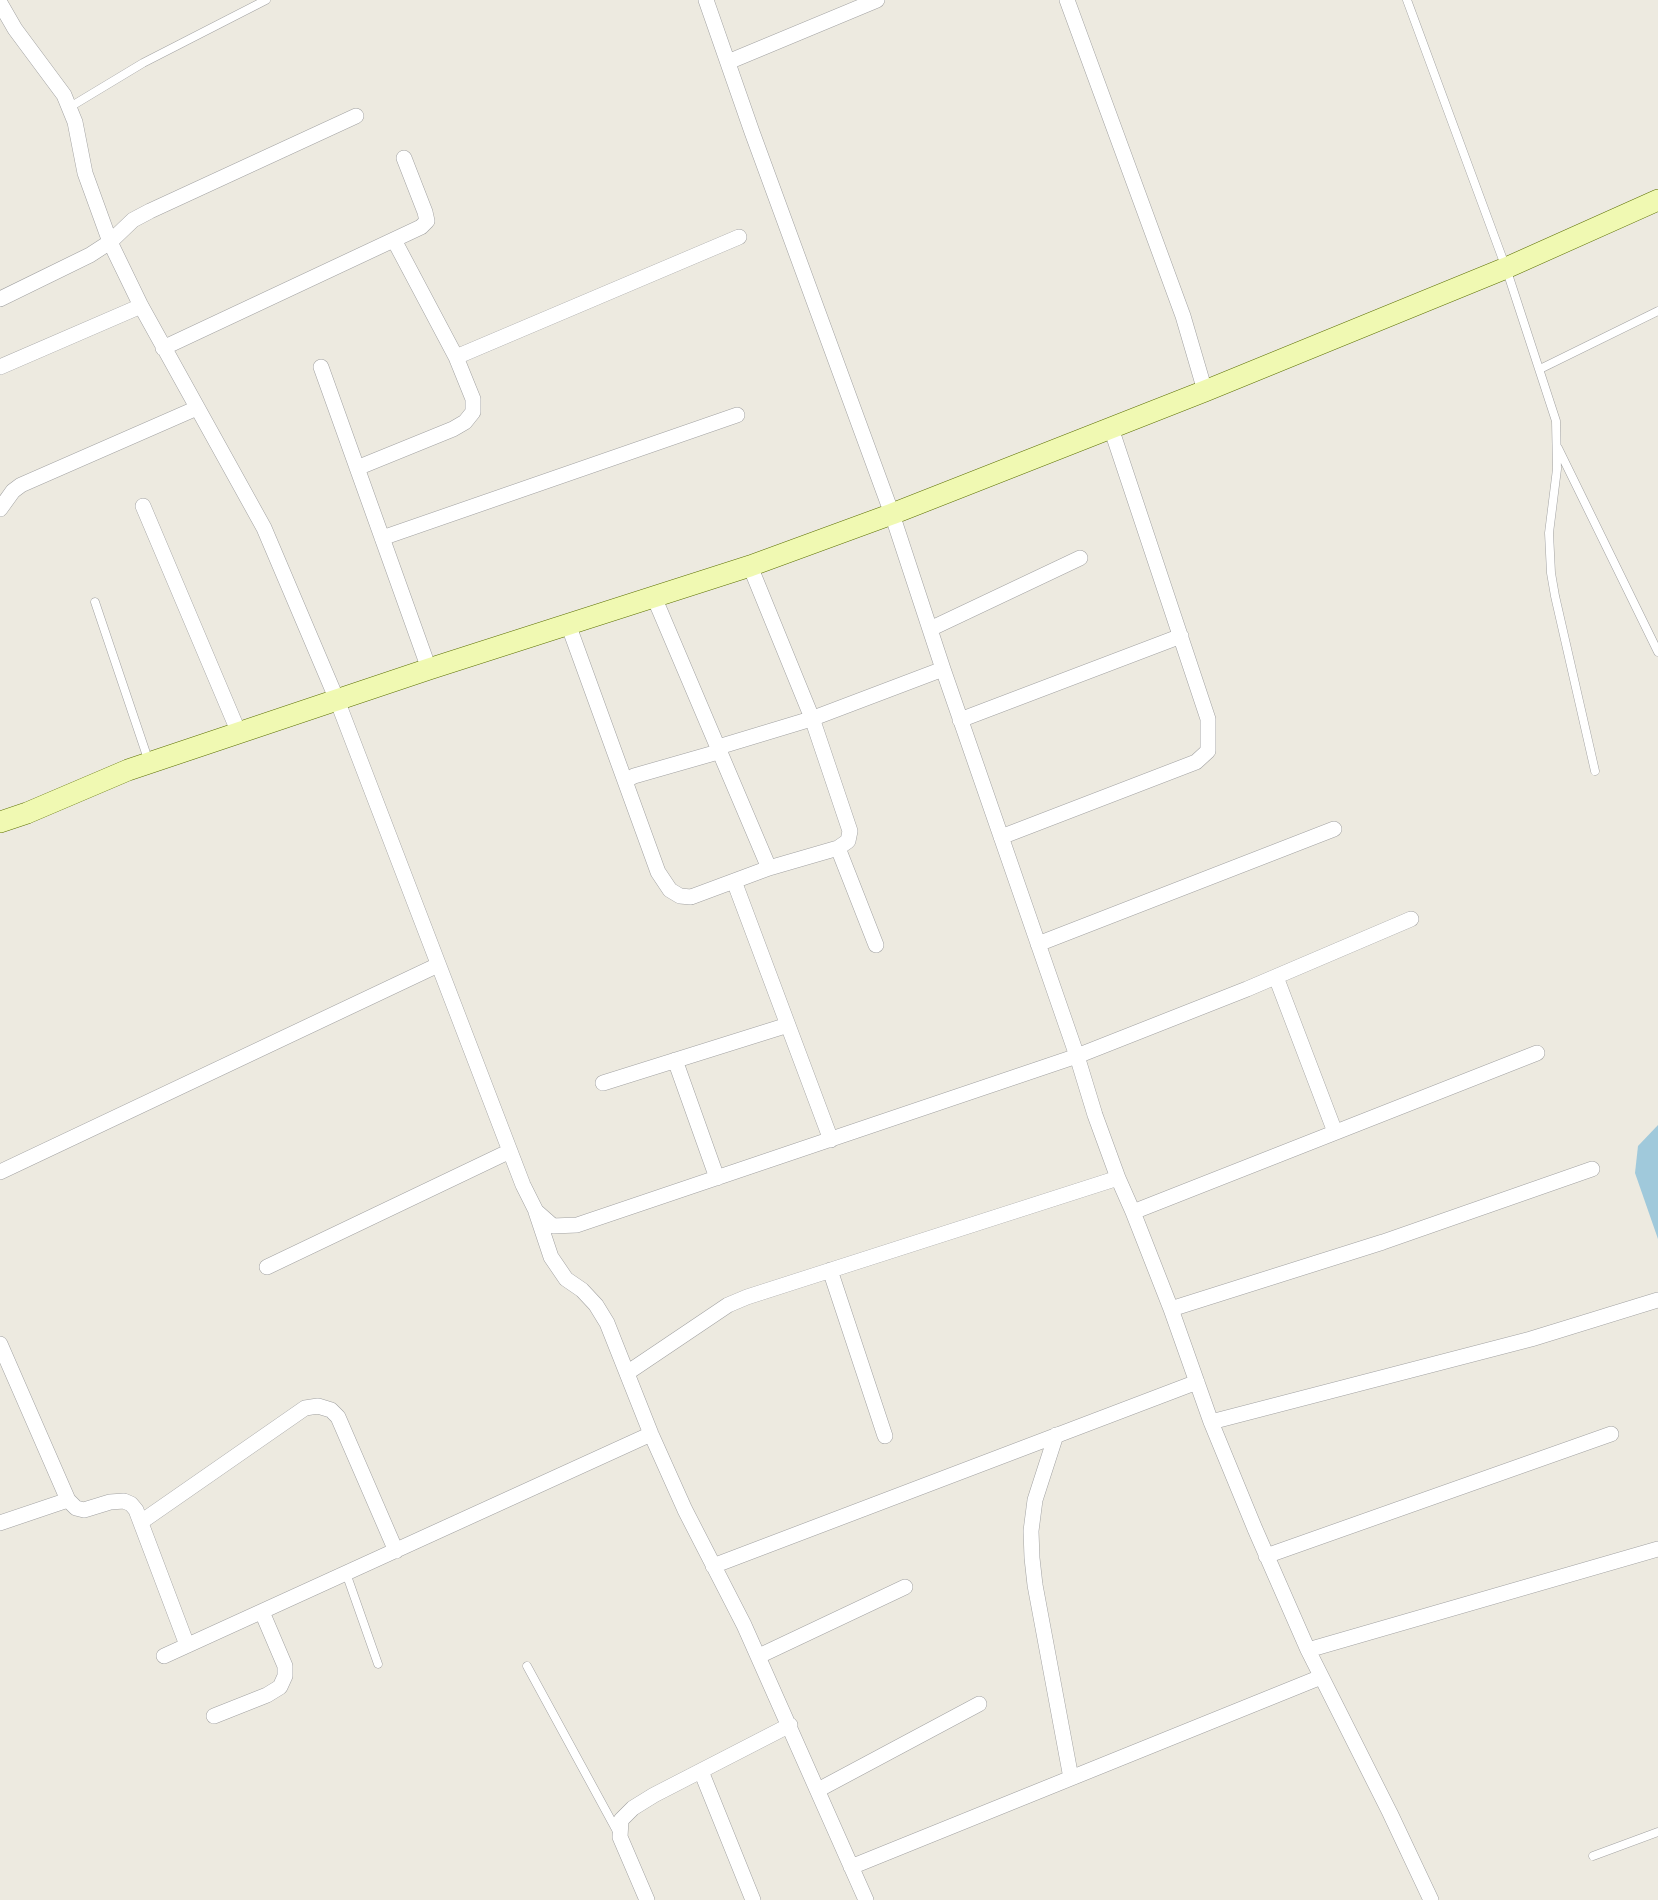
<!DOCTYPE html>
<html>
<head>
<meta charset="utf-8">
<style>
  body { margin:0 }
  canvas { display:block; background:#edeae0 }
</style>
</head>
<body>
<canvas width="1658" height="1900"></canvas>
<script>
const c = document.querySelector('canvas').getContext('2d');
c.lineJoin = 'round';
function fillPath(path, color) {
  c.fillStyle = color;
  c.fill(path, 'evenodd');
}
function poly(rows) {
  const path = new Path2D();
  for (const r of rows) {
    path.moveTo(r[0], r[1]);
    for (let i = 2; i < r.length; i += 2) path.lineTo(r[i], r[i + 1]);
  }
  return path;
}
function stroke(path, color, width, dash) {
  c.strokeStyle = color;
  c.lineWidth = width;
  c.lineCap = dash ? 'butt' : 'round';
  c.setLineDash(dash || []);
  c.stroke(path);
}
const water = poly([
  [1658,1125,1658,1239,1635,1173,1638,1146]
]);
const lane = poly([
  [1407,0,1506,268,1556,421,1557,469,1549,533,1551,573,1555,596,1595,771],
  [70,107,143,63,266,0],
  [1540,369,1658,311],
  [1558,448,1658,652],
  [95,602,149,762],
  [346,1573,378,1664],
  [527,1666,618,1833],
  [1593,1856,1658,1832]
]);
const street = poly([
  [706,0,752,132,892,514,943,669,1077,1056,1095,1115,1118,1178,1133,1212,1171,1309,1211,1422,1255,1529,1308,1650,1390,1813,1431,1900],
  [1067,0,1183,316,1205,391],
  [0,3,15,29,64,95,75,122,85,173,110,242,141,306,264,528,337,700,523,1185,536,1211,553,1226,577,1225,1077,1056,1247,989,1411,919],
  [728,62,877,0],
  [0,299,90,255,110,242,133,220,150,211,356,116],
  [163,348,421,227,427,221,425,212,404,158],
  [456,357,739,237],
  [0,367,141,306],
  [321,367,429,669],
  [357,468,453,429,465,422,473,412,473,399,456,357,394,240],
  [143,506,239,733],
  [0,509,13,491,21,485,197,408],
  [382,538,737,415],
  [654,597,769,868],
  [568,624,658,872,670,890,680,896,691,897,769,868,838,848,848,841,850,831,812,718,750,566],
  [930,629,1080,558],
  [960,720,1181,636],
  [625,781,634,776,718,752,725,745,811,719,943,669],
  [1001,837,1196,762,1208,751,1208,719,1111,428],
  [838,848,876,945],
  [734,881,831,1140],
  [1038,944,1334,829],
  [1276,977,1335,1132],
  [675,1060,717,1178],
  [603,1083,788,1025],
  [0,1172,438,965],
  [536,1212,551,1257,566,1279,582,1290,596,1305,607,1323,651,1434,685,1510,744,1625,866,1900],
  [1133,1212,1537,1053],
  [267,1267,510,1151],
  [830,1270,885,1436],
  [1171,1309,1383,1242,1592,1169],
  [0,1344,68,1500,76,1508,84,1510,110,1502,124,1501,131,1504,136,1510,187,1645],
  [627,1373,728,1305,747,1297,1118,1178],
  [1211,1422,1531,1339,1658,1300],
  [1056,1435,1035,1500,1031,1531,1032,1558,1035,1585,1071,1778],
  [141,1522,305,1408,318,1406,331,1410,338,1417,396,1551],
  [0,1523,68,1500],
  [1266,1556,1611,1434],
  [713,1566,1197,1382],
  [1308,1650,1658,1549],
  [164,1656,651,1434],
  [759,1656,905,1587],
  [214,1716,267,1695,280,1687,285,1676,285,1666,262,1612],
  [701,1771,753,1900],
  [818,1790,979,1704],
  [851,1867,1321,1677],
  [647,1900,620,1837,621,1820,633,1808,654,1795,790,1725]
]);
const secondary = poly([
  [0,822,27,813,128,770,429,669,750,566,892,514,1205,391,1506,268,1658,200]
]);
fillPath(water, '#a0c9db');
stroke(lane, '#a2a2a2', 9);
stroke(street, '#a2a2a2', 16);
stroke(secondary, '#5c7004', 22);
stroke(lane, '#fff', 8);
stroke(street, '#fff', 15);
stroke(secondary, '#f0f9b2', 21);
</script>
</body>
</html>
